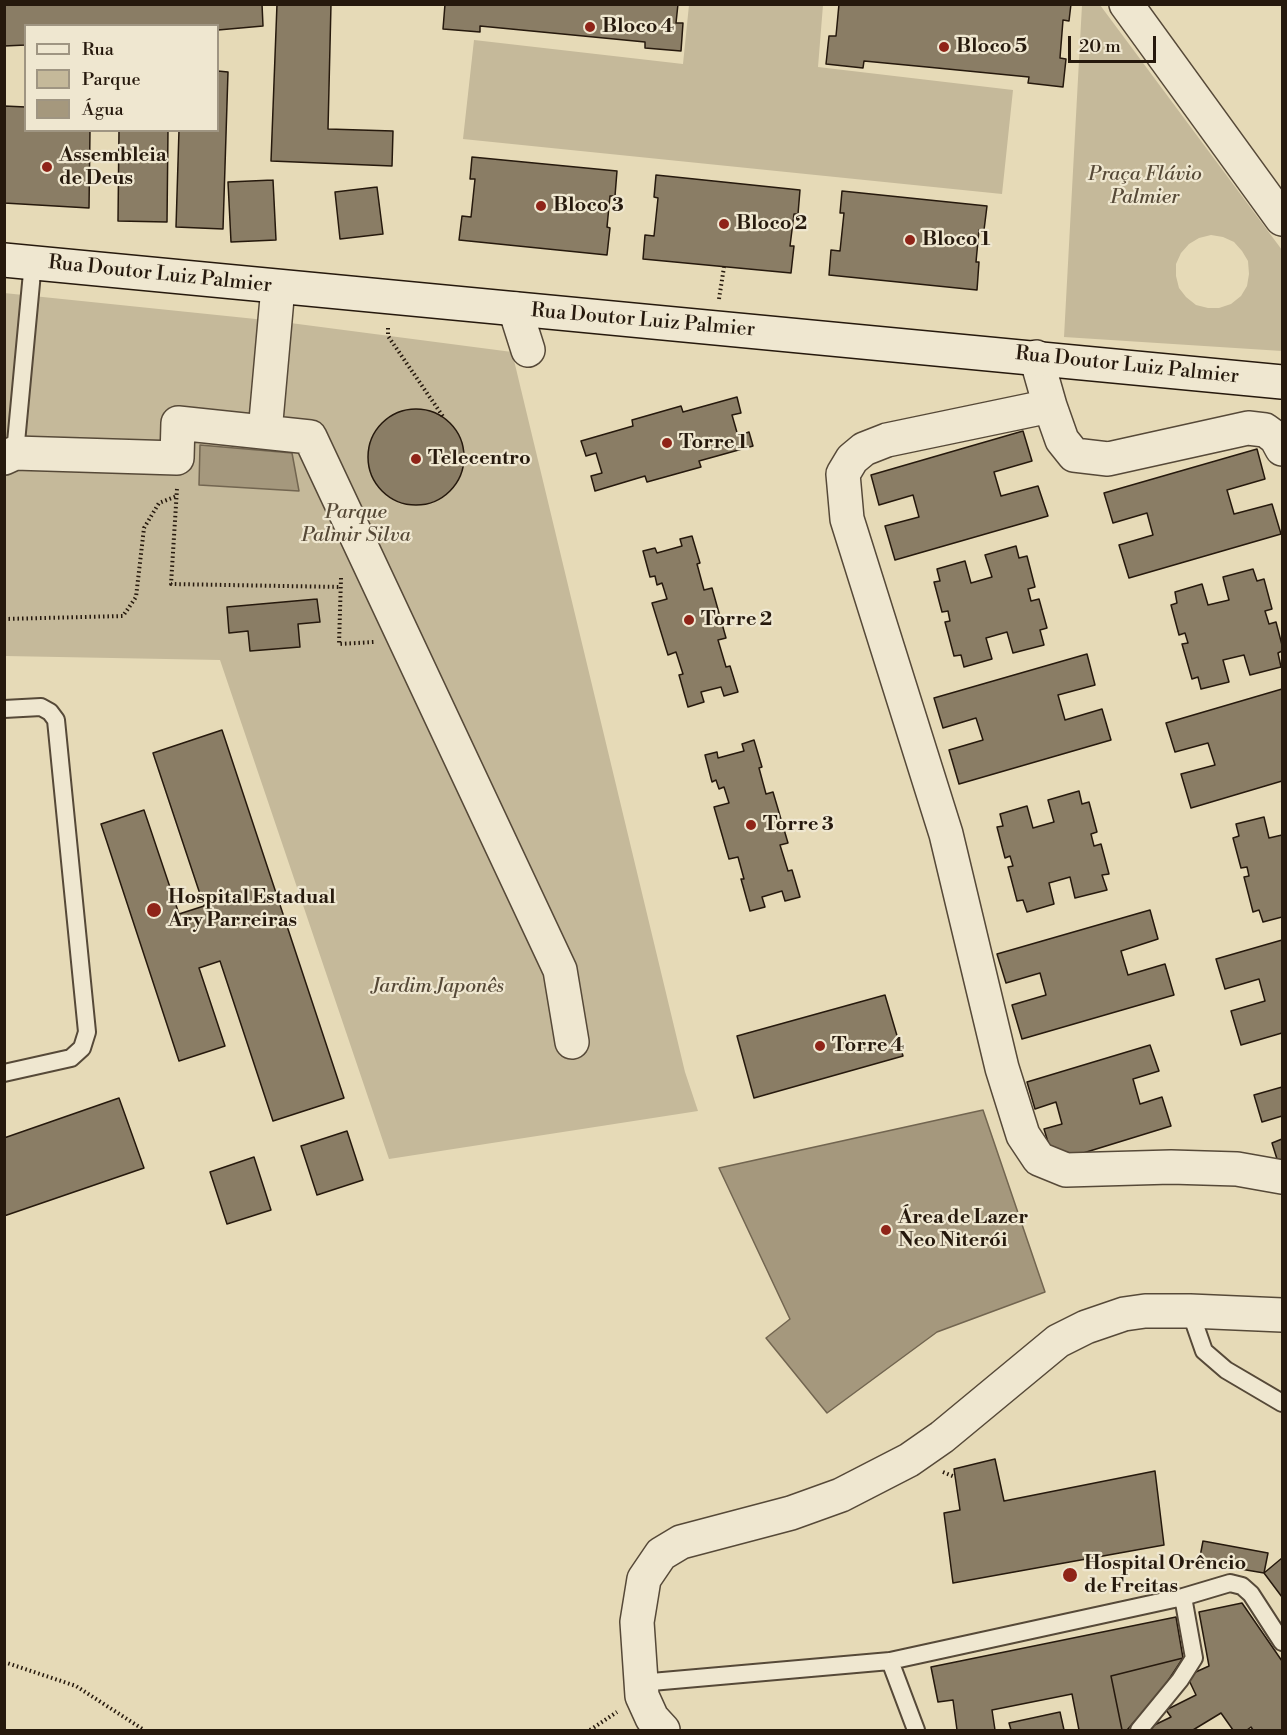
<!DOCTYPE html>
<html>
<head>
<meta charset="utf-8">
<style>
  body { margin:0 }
  #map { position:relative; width:1287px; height:1735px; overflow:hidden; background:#e6dab7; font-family:"Libre Bodoni",serif }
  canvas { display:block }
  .frame { position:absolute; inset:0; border:6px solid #26190d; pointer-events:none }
  .legend { position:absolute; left:24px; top:24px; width:195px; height:108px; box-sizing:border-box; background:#efe7d0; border:2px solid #9f9582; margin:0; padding:8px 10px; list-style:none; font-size:18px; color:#26190d }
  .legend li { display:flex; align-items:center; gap:12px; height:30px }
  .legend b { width:30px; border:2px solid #9f9582 }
  .scale { position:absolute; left:1068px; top:36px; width:88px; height:27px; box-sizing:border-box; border:3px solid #26190d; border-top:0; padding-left:8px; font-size:18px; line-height:21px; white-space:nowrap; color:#26190d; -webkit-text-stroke:4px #efe7d0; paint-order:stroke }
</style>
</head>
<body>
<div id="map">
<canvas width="1287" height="1735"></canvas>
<div class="frame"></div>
<ul class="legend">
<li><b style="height:8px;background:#efe7d0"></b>Rua</li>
<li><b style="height:16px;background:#c5b99a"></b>Parque</li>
<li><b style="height:16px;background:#a5987d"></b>Água</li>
</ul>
<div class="scale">20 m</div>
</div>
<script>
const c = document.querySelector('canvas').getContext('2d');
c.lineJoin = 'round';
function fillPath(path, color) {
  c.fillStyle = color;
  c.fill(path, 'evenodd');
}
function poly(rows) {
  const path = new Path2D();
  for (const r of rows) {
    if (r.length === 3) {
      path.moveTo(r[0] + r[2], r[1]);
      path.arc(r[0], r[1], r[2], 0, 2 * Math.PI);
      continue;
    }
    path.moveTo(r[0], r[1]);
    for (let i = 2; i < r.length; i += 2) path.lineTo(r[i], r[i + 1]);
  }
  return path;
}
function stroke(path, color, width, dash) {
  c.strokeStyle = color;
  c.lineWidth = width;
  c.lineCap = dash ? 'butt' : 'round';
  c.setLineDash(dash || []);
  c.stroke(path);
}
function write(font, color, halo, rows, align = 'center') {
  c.font = font + ' "Libre Bodoni",serif';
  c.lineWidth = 4.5;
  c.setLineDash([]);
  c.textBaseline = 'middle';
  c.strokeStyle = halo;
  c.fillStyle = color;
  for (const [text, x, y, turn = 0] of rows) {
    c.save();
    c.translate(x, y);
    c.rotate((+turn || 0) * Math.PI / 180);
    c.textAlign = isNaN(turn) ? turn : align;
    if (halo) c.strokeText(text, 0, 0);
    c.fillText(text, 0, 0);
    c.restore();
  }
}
const green = poly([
  [689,5,823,5,818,67,1013,90,1002,194,463,139,474,40,683,64],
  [1082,5,1100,5,1282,250,1282,351,1064,337],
  [1211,235,1223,237,1234,242,1242,251,1248,261,1249,274,1247,286,1241,296,1231,304,1219,308,1208,308,1196,305,1186,297,1179,288,1176,276,1176,264,1181,253,1189,244,1199,238],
  [4,293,275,321,512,352,685,1072,698,1111,389,1159,220,660,5,656]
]);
const water = poly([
  [200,445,292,453,299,491,199,485,200,445],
  [983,1110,1045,1292,937,1332,827,1413,766,1338,790,1319,719,1168,983,1110]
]);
const building = poly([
  [4,4,262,4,263,26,218,30,218,26,26,26,26,45,4,46,4,4],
  [277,4,331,4,328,129,393,131,392,166,271,161,277,4],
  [445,4,678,4,676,23,683,23,681,51,645,48,645,42,480,26,480,32,443,29,445,4],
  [839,4,1071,4,1069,21,1063,20,1060,58,1066,59,1063,87,1028,83,1029,77,927,67,864,61,863,68,826,64,829,36,836,36,839,4],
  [218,71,228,72,223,229,176,227,179,130,218,130,218,71],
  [4,106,26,107,26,130,90,130,89,208,4,203,4,106],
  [119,130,168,130,167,222,118,221,119,130],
  [472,157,617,171,615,196,610,196,607,227,610,228,607,255,459,240,462,216,471,217,475,179,470,179,472,157],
  [656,175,800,190,798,214,794,214,790,246,794,246,791,273,643,259,645,235,654,236,658,198,654,197,656,175],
  [273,180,276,240,231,242,228,182,273,180],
  [377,187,383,234,340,239,335,192,377,187],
  [842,191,987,206,984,230,979,230,976,262,979,262,977,290,829,275,831,250,840,251,844,213,840,213,842,191],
  [737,397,741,413,732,415,738,436,749,432,753,446,699,461,701,467,647,482,645,476,595,491,591,476,602,473,596,453,586,456,581,441,633,426,632,420,681,406,683,412,737,397],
  [416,457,48],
  [1023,431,1032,461,994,472,1001,496,1038,486,1048,516,895,560,885,526,919,517,913,495,879,505,871,475,1023,431],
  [1257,449,1265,479,1227,490,1234,514,1272,504,1281,534,1129,578,1119,545,1153,535,1147,513,1113,523,1104,493,1257,449],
  [692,536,700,563,697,564,704,590,712,588,726,638,718,640,726,667,730,666,738,692,724,696,721,687,701,692,704,702,688,707,679,675,683,674,676,652,668,655,652,603,667,599,662,583,657,585,655,576,650,577,643,551,655,548,657,553,682,546,680,539,692,536],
  [1016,546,1019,558,1027,556,1035,587,1028,589,1031,601,1039,599,1047,628,1040,630,1044,645,1013,653,1007,632,986,638,992,659,964,667,961,655,954,656,945,622,950,621,948,611,942,612,934,582,940,581,937,569,965,561,971,583,992,577,985,555,1016,546],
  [1253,569,1257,581,1264,579,1272,609,1265,611,1269,624,1276,622,1282,645,1282,651,1278,653,1281,667,1250,675,1244,655,1223,660,1229,682,1201,689,1198,677,1192,679,1182,644,1188,643,1185,633,1179,635,1171,605,1177,603,1175,592,1202,584,1208,605,1229,600,1223,577,1253,569],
  [317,599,320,622,298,624,300,647,250,651,248,631,229,633,227,607,317,599],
  [1087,654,1095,685,1058,695,1065,720,1102,709,1111,740,959,784,949,750,983,740,976,718,943,728,934,698,1087,654],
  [1282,689,1282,781,1191,808,1181,774,1215,765,1208,743,1175,752,1166,723,1282,689],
  [222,730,344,1098,273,1121,220,961,199,968,225,1046,179,1061,101,824,144,810,179,914,204,906,153,753,222,730],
  [754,740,762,767,759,768,766,794,773,792,788,843,780,845,788,871,792,870,800,897,785,901,782,891,762,897,765,907,750,911,741,879,744,879,738,857,729,859,714,807,729,803,724,787,719,789,716,780,712,782,705,755,717,752,718,758,744,751,742,744,754,740],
  [1079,791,1082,804,1089,802,1097,832,1091,834,1094,846,1101,844,1109,874,1102,875,1107,890,1075,898,1070,877,1049,883,1054,904,1027,912,1023,900,1017,901,1008,867,1013,866,1010,856,1005,858,997,827,1003,826,1000,814,1027,806,1033,828,1054,822,1048,800,1079,791],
  [1264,817,1269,838,1282,835,1282,917,1263,922,1259,910,1253,912,1244,877,1249,876,1247,867,1241,868,1233,838,1239,836,1236,824,1264,817],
  [1150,910,1158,939,1121,951,1128,975,1165,964,1174,995,1022,1039,1012,1005,1046,995,1040,973,1006,983,997,954,1150,910],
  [1282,940,1282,1033,1241,1045,1231,1011,1265,1001,1259,979,1225,989,1216,959,1282,940],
  [885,995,903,1056,754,1098,737,1036,885,995],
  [1150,1045,1159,1071,1133,1079,1140,1104,1162,1097,1171,1126,1054,1162,1044,1129,1062,1124,1056,1102,1035,1109,1027,1082,1150,1045],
  [1282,1087,1282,1116,1262,1122,1254,1095,1282,1087],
  [119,1098,144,1168,4,1216,4,1138,119,1098],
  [347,1131,363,1180,317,1195,301,1146,347,1131],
  [1282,1139,1282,1175,1272,1143,1282,1139],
  [254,1157,271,1210,227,1224,210,1172,254,1157],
  [995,1459,1004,1501,1155,1471,1164,1545,953,1583,944,1513,960,1510,954,1469,995,1459],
  [1203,1541,1268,1553,1264,1573,1199,1562,1203,1541],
  [1282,1558,1282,1597,1264,1573,1282,1558],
  [1242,1603,1282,1661,1282,1730,1253,1730,1251,1727,1247,1730,1233,1730,1221,1713,1193,1730,1144,1730,1171,1717,1166,1710,1196,1695,1187,1676,1209,1666,1199,1612,1242,1603],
  [1176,1617,1183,1658,1111,1676,1122,1730,1079,1730,1072,1694,992,1710,995,1730,957,1730,953,1700,938,1702,931,1667,1176,1617],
  [1183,1658,1160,1693,1127,1730,1122,1730,1111,1676,1183,1658],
  [1060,1712,1064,1730,1011,1730,1009,1723,1060,1712]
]);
const path = poly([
  [719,299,724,267],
  [388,328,388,336,444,418],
  [177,489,171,584,341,587],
  [341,578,339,644,374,642],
  [4,619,123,616,136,597,144,528,159,503,177,496],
  [943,1472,955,1477],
  [4,1662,76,1686,144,1730],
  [590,1730,617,1712]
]);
const service = poly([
  [15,453,33,262],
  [4,709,41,707,50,712,56,720,87,1032,82,1048,71,1058,4,1073],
  [1190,1311,1204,1351,1226,1370,1282,1403],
  [890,1661,916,1730],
  [640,1683,890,1661,1183,1597],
  [1139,1730,1180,1680,1194,1658,1183,1597,1230,1583,1242,1586,1251,1594,1282,1642]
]);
const minor = poly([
  [1126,4,1282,219],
  [515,309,528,350],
  [1036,357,1050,406,1062,440,1074,455,1108,459,1248,428,1265,430,1276,438,1282,449],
  [1050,406,887,440,864,449,852,459,843,474,847,519,946,834,1002,1068,1023,1135,1039,1159,1066,1170,1171,1167,1237,1169,1282,1177],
  [265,432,278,287],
  [4,458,15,453,177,458,178,423,310,437,560,970,572,1042],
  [663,1730,652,1718,642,1696,637,1622,644,1579,661,1554,681,1542,791,1513,841,1495,909,1460,942,1437,1058,1341,1086,1327,1124,1314,1145,1311,1190,1311,1282,1315]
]);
const secondary = poly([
  [4,260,1282,382]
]);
const markers = [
  [590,27,6,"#8f2418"],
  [944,47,6,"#8f2418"],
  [47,167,6,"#8f2418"],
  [541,206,6,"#8f2418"],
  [724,224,6,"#8f2418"],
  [910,240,6,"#8f2418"],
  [667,443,6,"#8f2418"],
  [416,459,6,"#8f2418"],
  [689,620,6,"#8f2418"],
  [751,825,6,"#8f2418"],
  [154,910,8,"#8f2418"],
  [820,1046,6,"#8f2418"],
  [886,1230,6,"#8f2418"],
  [1070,1575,8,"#8f2418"]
];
const poiNames = [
  ["Bloco 4",602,27],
  ["Bloco 5",956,47],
  ["Assembleia",59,156],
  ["de Deus",59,179],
  ["Bloco 3",553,206],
  ["Bloco 2",736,224],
  ["Bloco 1",922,240],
  ["Torre 1",679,443],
  ["Telecentro",428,459],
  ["Torre 2",701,620],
  ["Torre 3",763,825],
  ["Hospital Estadual",168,898],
  ["Ary Parreiras",168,921],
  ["Torre 4",832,1046],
  ["Área de Lazer",898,1218],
  ["Neo Niterói",898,1241],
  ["Hospital Orêncio",1084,1564],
  ["de Freitas",1084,1587]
];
const parkNames = [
  ["Praça Flávio",1145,175],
  ["Palmier",1145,198],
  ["Parque",356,513],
  ["Palmir Silva",356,536],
  ["Jardim Japonês",438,987]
];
const streetNames = [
  ["Rua Doutor Luiz Palmier",160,275,6],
  ["Rua Doutor Luiz Palmier",643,321,5],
  ["Rua Doutor Luiz Palmier",1127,366,6]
];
fillPath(green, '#c5b99a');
fillPath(water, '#a5987d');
stroke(water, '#726550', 1.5);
fillPath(building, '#8a7d65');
stroke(building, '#26190d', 1.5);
stroke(service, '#564938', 20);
stroke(minor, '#564938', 36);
stroke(secondary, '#26190d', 36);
stroke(path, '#26190d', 4, [1.5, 3]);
stroke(service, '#efe7d0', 16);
stroke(minor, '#efe7d0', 33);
stroke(secondary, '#efe7d0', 33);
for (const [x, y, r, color] of markers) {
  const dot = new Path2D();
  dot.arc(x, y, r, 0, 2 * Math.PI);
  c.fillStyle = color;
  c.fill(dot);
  stroke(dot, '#efe7d0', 2);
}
write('bold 20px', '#26190d', '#efe7d0', poiNames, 'left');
write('italic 20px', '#564937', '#efe7d0', parkNames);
write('20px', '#26190d', '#efe7d0', streetNames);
</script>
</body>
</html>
